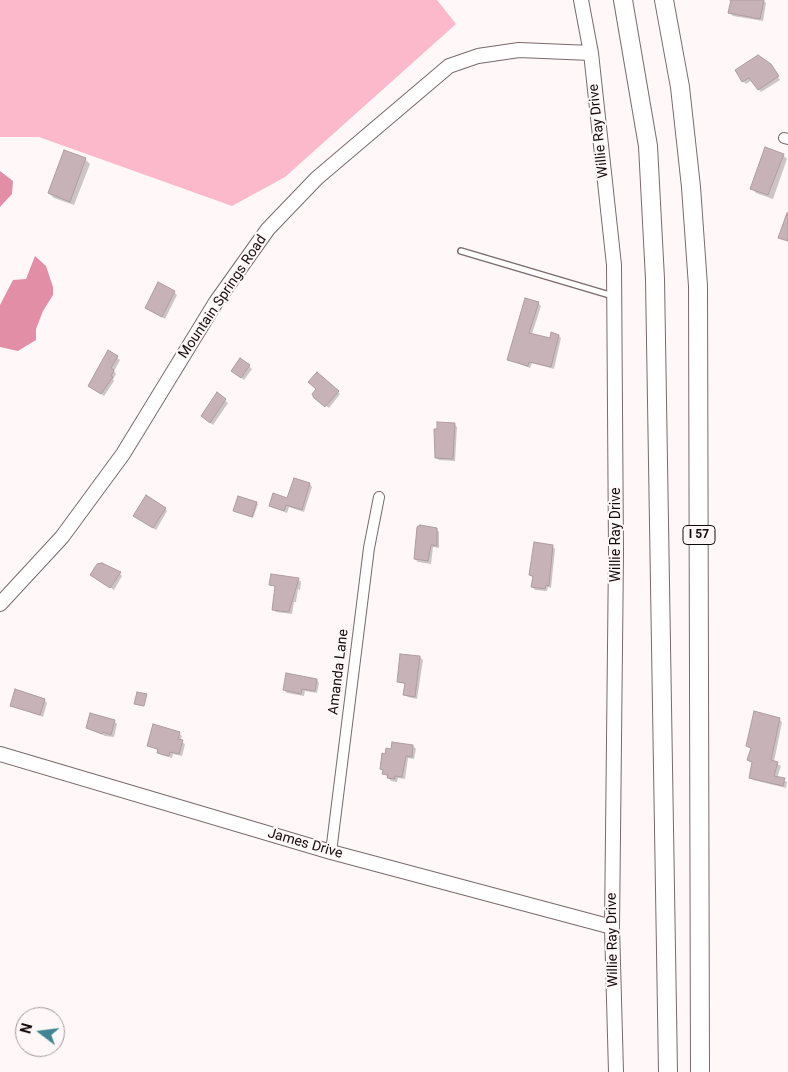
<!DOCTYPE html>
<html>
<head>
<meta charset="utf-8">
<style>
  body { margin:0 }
  #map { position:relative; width:788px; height:1072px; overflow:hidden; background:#fff7f8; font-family:Roboto,sans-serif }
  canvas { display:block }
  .north { position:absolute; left:15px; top:1007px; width:50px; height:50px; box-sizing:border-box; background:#fff7f8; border:1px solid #a0999a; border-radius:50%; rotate:285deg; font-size:14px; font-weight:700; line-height:20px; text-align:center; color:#120b0d }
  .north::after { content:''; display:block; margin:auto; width:18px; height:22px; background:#408591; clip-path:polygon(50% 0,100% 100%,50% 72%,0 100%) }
</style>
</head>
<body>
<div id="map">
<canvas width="788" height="1072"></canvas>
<div class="north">N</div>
</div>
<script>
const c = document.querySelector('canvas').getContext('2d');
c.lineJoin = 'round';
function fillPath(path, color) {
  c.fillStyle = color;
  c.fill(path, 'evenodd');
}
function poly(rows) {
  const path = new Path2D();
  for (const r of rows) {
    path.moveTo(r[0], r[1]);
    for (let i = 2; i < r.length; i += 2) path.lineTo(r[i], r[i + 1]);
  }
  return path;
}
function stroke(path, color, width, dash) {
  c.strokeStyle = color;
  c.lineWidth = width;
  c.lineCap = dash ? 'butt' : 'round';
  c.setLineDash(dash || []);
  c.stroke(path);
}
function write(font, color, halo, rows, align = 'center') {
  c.font = font + ' Roboto,sans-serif';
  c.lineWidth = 4;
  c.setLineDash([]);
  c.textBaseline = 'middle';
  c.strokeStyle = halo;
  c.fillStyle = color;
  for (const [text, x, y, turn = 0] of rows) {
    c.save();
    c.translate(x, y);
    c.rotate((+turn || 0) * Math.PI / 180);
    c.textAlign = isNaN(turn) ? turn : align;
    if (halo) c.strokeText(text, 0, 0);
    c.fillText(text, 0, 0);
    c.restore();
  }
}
const green = poly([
  [0,0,437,0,456,24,285,177,232,206,39,137,0,137]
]);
const water = poly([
  [0,171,13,181,12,194,0,207],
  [35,256,46,266,53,287,53,295,43,311,36,329,36,340,18,351,0,347,0,305,13,280,26,279]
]);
const shadow = poly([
  [729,0,763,0,766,3,763,21,733,16,730,13,731,2],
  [762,60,770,64,780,80,761,92,752,80,746,84,743,81],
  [783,155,787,159,773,199,756,193,752,188],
  [85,159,90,164,74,205,54,198,49,193],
  [174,292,177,295,165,319,146,308],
  [538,303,541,306,532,334,550,339,559,336,561,338,554,369,532,363,530,368,509,360],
  [109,352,120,360,114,371,116,374,113,379,114,381,104,396,92,388],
  [249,366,252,369,244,380,235,373],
  [338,392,340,394,329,408,319,400],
  [217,394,228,403,213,425,205,419],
  [454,424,457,427,455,461,439,460,436,457],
  [310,484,312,487,304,512,289,507,287,513,270,506,288,499],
  [239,498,258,504,253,518,235,511],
  [165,509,167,511,156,530,138,518],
  [437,529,439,532,439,548,433,547,431,564,418,562,415,559],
  [552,546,555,549,551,588,548,587,547,591,535,590,532,587,533,578,530,575],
  [120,574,122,576,114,590,95,577],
  [298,579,301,582,300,590,298,589,296,602,294,602,292,614,276,612,273,609,276,587,270,584],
  [420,657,423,660,417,699,408,697,405,695,406,685,398,681],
  [317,680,319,683,317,693,305,691,304,696,287,693,284,690],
  [44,700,47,703,43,717,11,705],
  [779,719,782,722,774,762,781,766,777,778,787,782,786,788,753,780,750,777,753,763,748,760,752,749,747,746],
  [114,721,117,724,114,737,105,736,87,727],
  [179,733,182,736,180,741,185,744,182,756,173,754,172,758,161,755,159,751,149,746],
  [413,746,416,749,414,759,408,758,405,779,398,778,397,782,391,781,381,769,386,755]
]);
const building = poly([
  [731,0,764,0,760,19,728,13,731,0],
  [758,55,771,64,779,76,758,90,749,78,742,82,735,70,758,55],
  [765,147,784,154,768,195,750,189,765,147],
  [64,150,86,158,70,202,48,193,64,150],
  [787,213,788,213,788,241,778,238,787,213],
  [158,282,175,291,162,317,145,308,158,282],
  [525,298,539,302,529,333,550,338,551,332,559,335,551,367,529,362,528,366,507,360,525,298],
  [108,350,118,356,111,368,114,370,111,376,113,377,101,394,88,386,108,350],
  [240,358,250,365,241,378,231,371,240,358],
  [317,372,339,391,325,407,314,398,312,394,316,389,308,382,317,372],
  [217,392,226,399,210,423,201,416,217,392],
  [437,422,455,423,453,459,435,458,434,429,437,429,437,422],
  [294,478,310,483,302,510,286,505,284,511,269,506,273,493,287,498,294,478],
  [146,495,166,508,153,528,133,516,146,495],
  [238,496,257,502,252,517,233,511,238,496],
  [420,525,437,528,437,546,431,545,428,561,414,559,417,527,420,525],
  [534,542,553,545,549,586,546,585,545,589,531,587,533,576,529,575,534,542],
  [102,563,121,572,110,588,90,575,97,564,102,563],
  [271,574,299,578,289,612,272,610,275,586,269,585,271,574],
  [400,654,420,656,415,697,403,695,405,683,397,682,400,654],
  [286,673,317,679,315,691,302,689,301,694,283,690,286,673],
  [15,689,45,699,40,715,10,706,15,689],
  [137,692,147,694,144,706,134,704,137,692],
  [754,711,780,718,771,760,778,762,774,776,785,778,783,786,749,778,752,762,747,760,751,748,746,746,754,711],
  [90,713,115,720,111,735,103,732,102,734,86,728,90,713],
  [153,724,180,732,178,739,183,740,179,754,170,752,169,756,157,753,158,749,147,746,153,724],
  [392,742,413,745,412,757,406,756,402,777,395,776,395,779,387,778,388,775,382,774,383,770,380,769,382,753,385,754,386,748,391,749,392,742]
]);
const lane = poly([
  [461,251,613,296]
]);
const street = poly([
  [784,138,788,139],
  [331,852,369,548,379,497]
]);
const secondary = poly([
  [581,0,591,53,614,265,616,553,612,927,616,1072],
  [0,604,62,537,123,454,216,302,268,229,317,178,449,66,478,56,519,50,591,53],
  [0,754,331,852,612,927]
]);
const highway = poly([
  [623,0,648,146,655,279,668,1072],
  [664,0,680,87,691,187,698,286,700,1072]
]);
const shields = [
  [699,535,32]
];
const shieldNames = [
  ["I 57",699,535]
];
const streetNames = [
  ["Willie Ray Drive",599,131,-96],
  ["Mountain Springs Road",223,297,-56],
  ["Willie Ray Drive",616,535,-90],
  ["Amanda Lane",339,672,-83],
  ["James Drive",305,844,16],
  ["Willie Ray Drive",613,940,-91]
];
fillPath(green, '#fbb9cb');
fillPath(water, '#e28ea6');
fillPath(shadow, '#0003');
fillPath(building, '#c6b2b7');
stroke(building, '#af9ca1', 1);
stroke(lane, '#7a696d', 8);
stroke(street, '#7a696d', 12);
stroke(secondary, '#7a696d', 16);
stroke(highway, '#7a696d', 20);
stroke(lane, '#fff', 5);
stroke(street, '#fff', 10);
stroke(secondary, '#fff', 14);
stroke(highway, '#fff', 18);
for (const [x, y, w] of shields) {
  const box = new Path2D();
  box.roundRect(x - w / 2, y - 9.5, w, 19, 4);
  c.fillStyle = '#fff7f8';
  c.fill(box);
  stroke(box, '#120b0d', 1);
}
write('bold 12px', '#120b0d', null, shieldNames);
write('14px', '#120b0d', '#fff7f8', streetNames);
</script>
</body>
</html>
